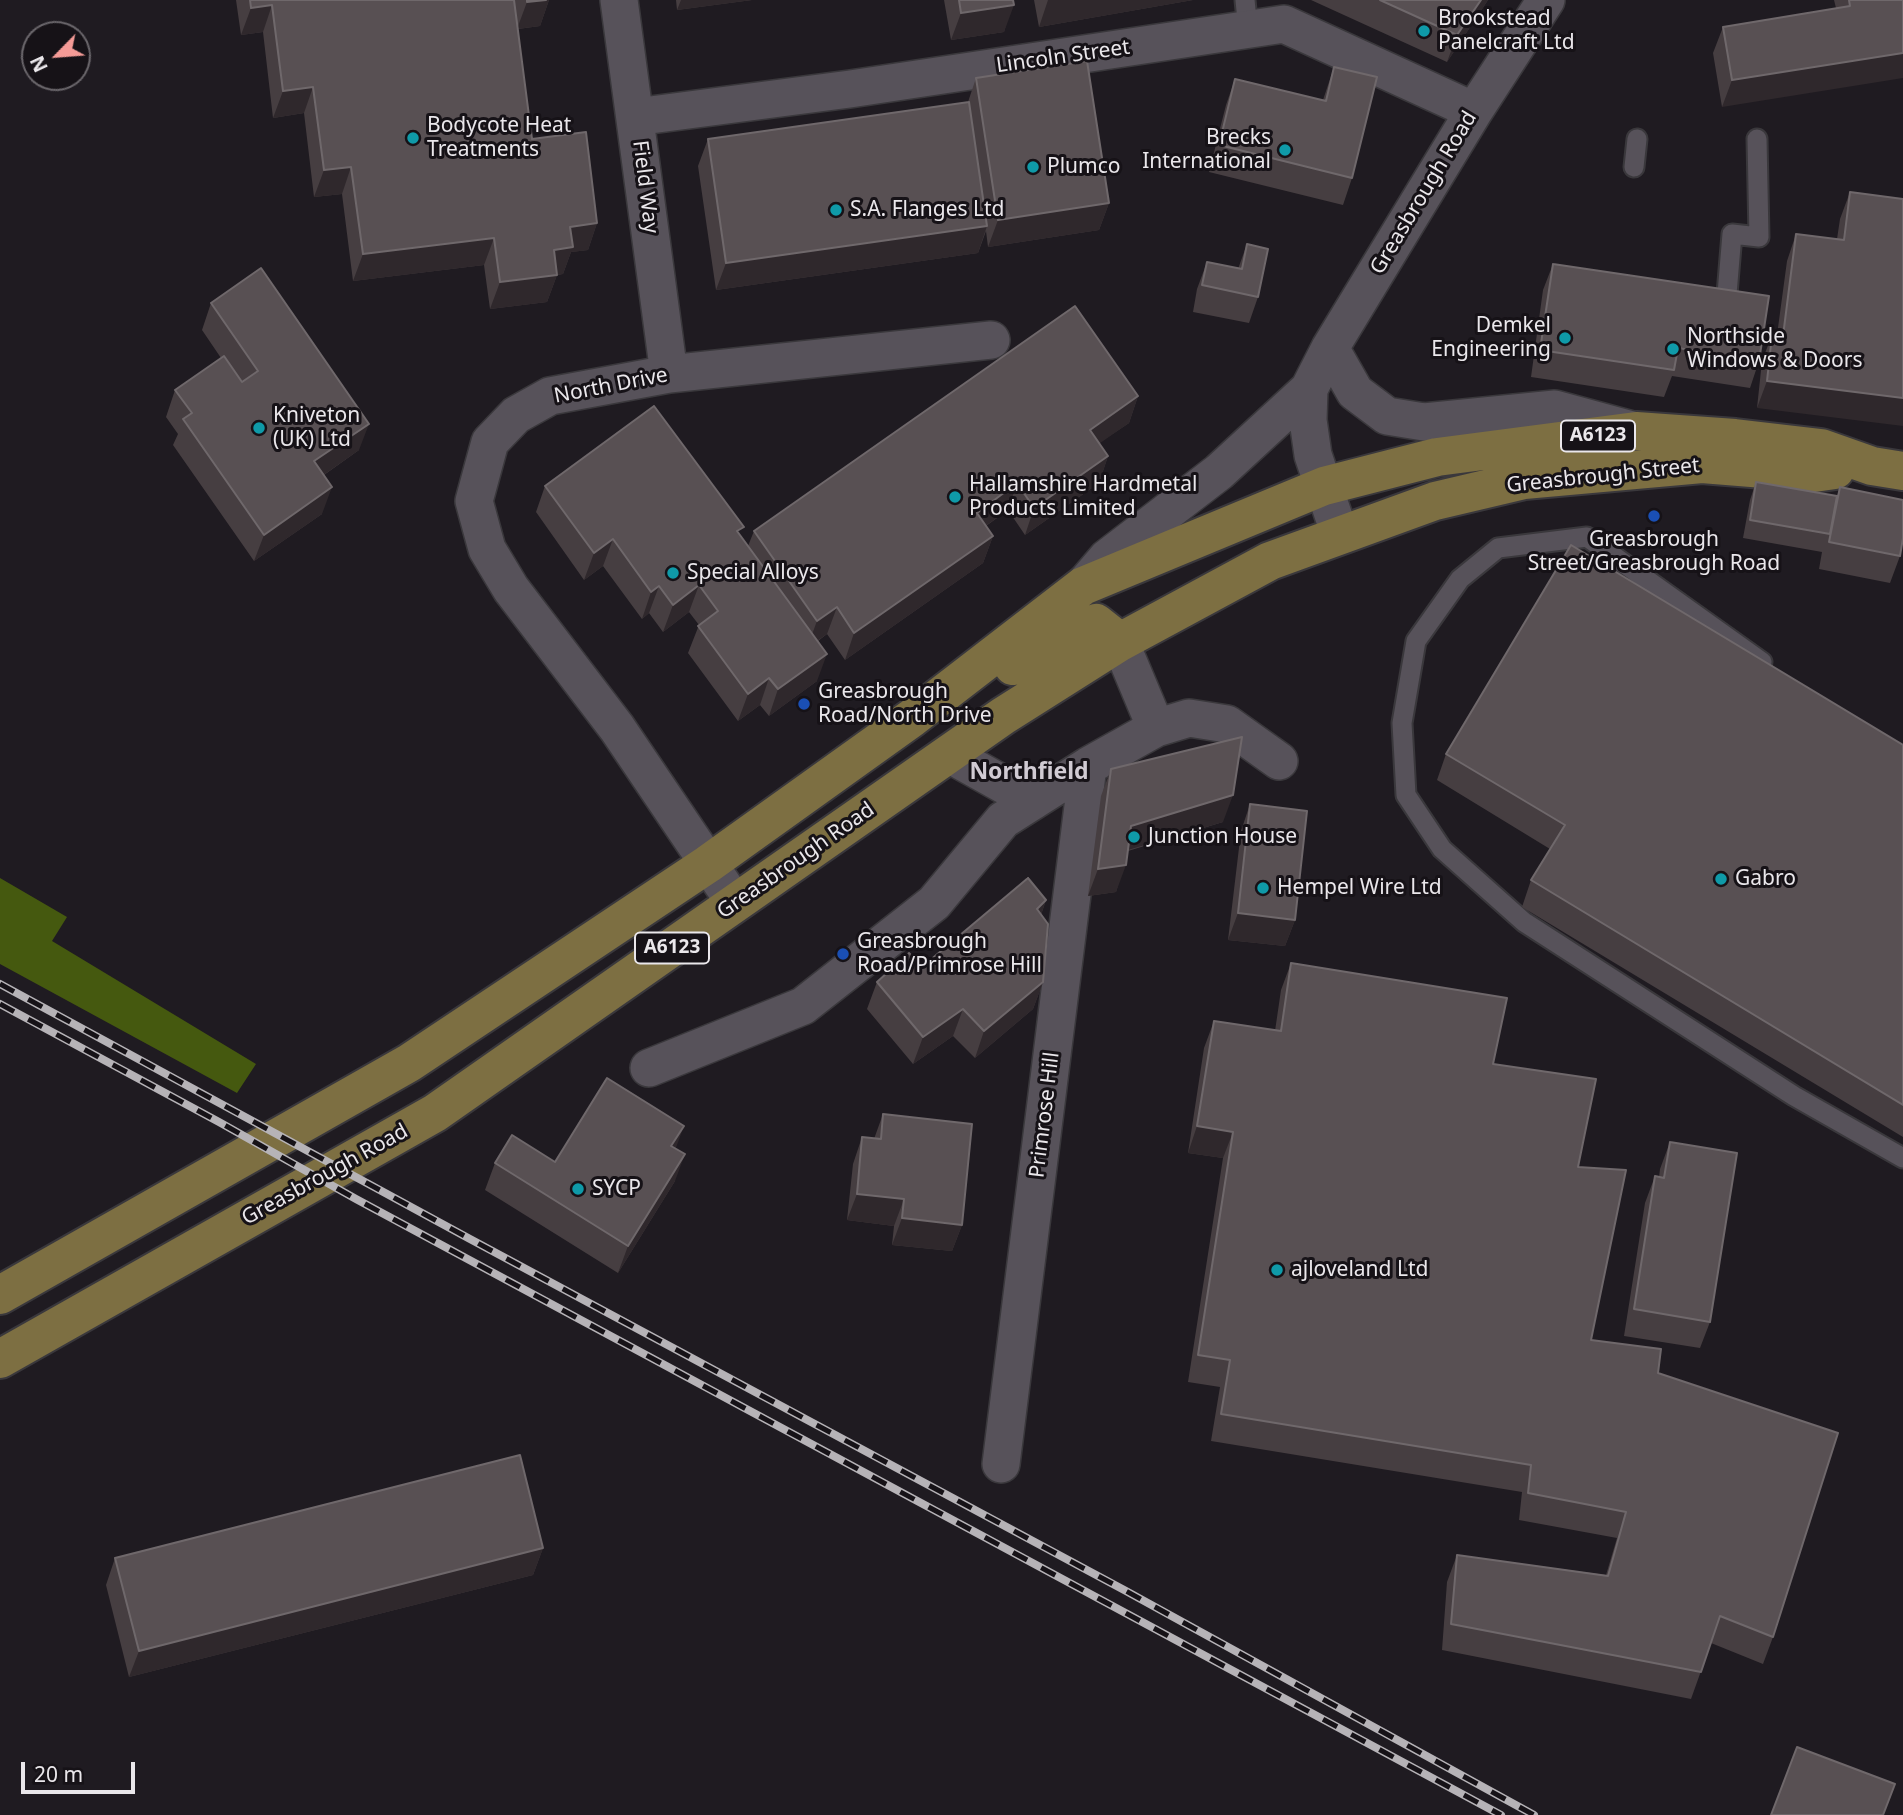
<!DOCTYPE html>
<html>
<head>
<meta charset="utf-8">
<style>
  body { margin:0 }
  #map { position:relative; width:1903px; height:1815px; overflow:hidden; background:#1f1b21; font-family:"Noto Sans",sans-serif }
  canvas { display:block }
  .north { position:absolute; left:21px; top:21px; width:70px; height:70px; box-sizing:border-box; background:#161217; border:2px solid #6b676c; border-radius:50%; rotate:245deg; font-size:19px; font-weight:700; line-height:28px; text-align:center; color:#eae7eb }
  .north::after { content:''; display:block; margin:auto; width:24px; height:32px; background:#f59b97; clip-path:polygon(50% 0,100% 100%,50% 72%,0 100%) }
  .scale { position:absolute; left:21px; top:1762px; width:114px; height:32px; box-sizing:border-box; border:4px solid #eae7eb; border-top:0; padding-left:9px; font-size:21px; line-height:24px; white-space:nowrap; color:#eae7eb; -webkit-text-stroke:5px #161217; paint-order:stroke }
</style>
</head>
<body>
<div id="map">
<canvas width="1903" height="1815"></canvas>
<div class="north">N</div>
<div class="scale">20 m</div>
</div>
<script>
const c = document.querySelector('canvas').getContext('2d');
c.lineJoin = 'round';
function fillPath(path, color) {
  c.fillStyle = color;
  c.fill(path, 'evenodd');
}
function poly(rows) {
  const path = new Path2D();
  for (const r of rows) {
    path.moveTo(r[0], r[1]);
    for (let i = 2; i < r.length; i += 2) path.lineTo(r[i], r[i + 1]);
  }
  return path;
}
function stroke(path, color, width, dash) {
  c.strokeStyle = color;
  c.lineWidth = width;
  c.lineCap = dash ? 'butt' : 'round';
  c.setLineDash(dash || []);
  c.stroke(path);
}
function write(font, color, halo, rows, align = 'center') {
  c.font = font + ' "Noto Sans",sans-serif';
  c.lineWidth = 6;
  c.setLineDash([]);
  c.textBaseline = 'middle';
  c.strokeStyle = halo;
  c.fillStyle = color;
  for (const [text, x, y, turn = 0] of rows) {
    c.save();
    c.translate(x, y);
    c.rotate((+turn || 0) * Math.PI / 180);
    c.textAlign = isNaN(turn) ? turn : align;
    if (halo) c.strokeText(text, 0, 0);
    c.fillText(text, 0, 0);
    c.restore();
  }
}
const forest = poly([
  [0,878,67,917,52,941,256,1064,237,1093,0,964]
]);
const service = poly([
  [1245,0,1248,30],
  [1634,167,1637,139],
  [1726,306,1732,234,1759,237,1757,139],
  [1762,662,1587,537,1498,548,1460,579,1416,641,1402,723,1406,795,1442,849,1524,922,1794,1096,1903,1158]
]);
const minor = poly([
  [619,0,669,374],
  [635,117,850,89,1284,24,1474,111],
  [1330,348,1355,392,1387,416,1424,422,1555,409,1636,431],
  [1309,389,1308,420,1313,455,1340,535],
  [1083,586,1107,558,1219,472,1309,389,1330,348,1474,111,1546,0],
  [1120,642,1156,728],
  [949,754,1033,801],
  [735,903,617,728,511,589,487,549,474,501,490,442,516,415,550,396,669,374,991,340],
  [649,1068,803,1006,934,903,1003,820,1088,766,1156,728,1189,718,1227,724,1279,761],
  [1001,1464,1088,766]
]);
const primary = poly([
  [1013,666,1052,642,1096,623,1120,642],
  [0,1295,409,1063,708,864,912,718,1083,586,1324,486,1437,457,1636,431,1735,438,1821,448,1872,466,1903,471],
  [0,1359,435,1113,1003,716,1120,642,1270,561,1435,501,1524,480,1702,464,1814,473,1835,470]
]);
const rail = poly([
  [0,984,470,1239,1126,1591,1534,1815],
  [0,1004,219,1122,356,1199,1501,1815]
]);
const wall = poly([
  [236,0,549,0,540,26,518,29,532,139,597,223,588,250,571,252,563,274,557,275,547,302,490,309,484,265,353,281,342,194,314,197,304,113,273,118,263,32,241,35],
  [676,0,752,0,677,10],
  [944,0,1013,0,1004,32,951,40],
  [1034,0,1193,0,1039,27],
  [1311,0,1488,0,1447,62],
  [1834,0,1903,0,1722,107,1713,53,1723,27,1836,8],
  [1334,67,1352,178,1343,205,1209,172,1226,105,1235,79,1323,100],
  [976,78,1109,203,1099,230,988,247,986,231,978,253,716,290,698,166,708,139,968,102],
  [1850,192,1903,199,1757,408,1762,361,1772,335,1777,335,1787,261,1796,234,1837,239,1840,219],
  [1247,244,1258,297,1249,323,1193,312,1197,289,1207,262,1238,269],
  [1553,264,1759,361,1750,388,1672,376,1664,397,1531,377,1543,290],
  [211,303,359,450,324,475,322,514,254,561,173,445,178,434,166,417,175,390,221,358,202,330],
  [1138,396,1129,423,1099,443,1108,456,1099,483,1025,535,1008,510,986,526,993,536,983,563,845,660,827,634,818,641,817,681,769,716,760,705,738,721,688,653,699,625,689,612,663,632,649,613,642,619,603,566,584,580,536,512,545,486,740,535,748,546,754,531],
  [1756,482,1837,496,1840,487,1900,556,1890,583,1819,569,1822,552,1743,538,1750,500],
  [1903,745,1903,1137,1522,907,1531,880,1550,849,1437,780,1446,754],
  [1111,769,1223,822,1128,851,1116,892,1088,896,1101,796],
  [1250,804,1295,920,1285,946,1228,940,1241,831],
  [1046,900,1041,915,1043,982,1033,1009,975,1058,953,1036,913,1064,867,1009,877,982,922,967],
  [1291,963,1493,1064,1578,1167,1591,1340,1658,1373,1773,1637,1763,1664,1711,1643,1691,1699,1442,1650,1447,1582,1457,1555,1606,1575,1617,1538,1519,1520,1522,1492,1211,1441,1220,1387,1188,1382,1223,1158,1188,1153,1204,1048,1214,1021,1275,1031,1281,990],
  [883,1114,962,1225,952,1251,892,1245,894,1226,847,1220,853,1164,862,1137,874,1139],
  [1670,1142,1710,1322,1700,1348,1624,1336,1645,1203,1655,1176,1659,1177,1660,1169],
  [675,1148,675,1181,618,1273,485,1190,495,1163,555,1162],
  [543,1548,533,1575,129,1677,106,1585,115,1558]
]);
const shadedWall = poly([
  [549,0,540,26,517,29,527,2],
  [681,0,752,0,677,10],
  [1048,0,1193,0,1039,27],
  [1481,0,1488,0,1447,62,1457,35],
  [272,5,263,32,241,35,251,8],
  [1014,5,1004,32,951,40,961,13],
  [1903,53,1903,78,1722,107,1732,80],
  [313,87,304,113,273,118,283,91],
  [351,167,342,194,314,197,324,170],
  [1109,203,1099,230,988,247,998,220],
  [597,223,588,250,571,252,563,274,545,276,554,250,570,227],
  [987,226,978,253,716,290,726,263],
  [494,238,484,265,353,281,363,254],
  [557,275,547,302,490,309,500,282],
  [1767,381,1903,398,1903,426,1757,408],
  [1138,396,1129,423,1080,457,1090,430],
  [369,424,359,450,305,488,314,461],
  [1108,456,1099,483,1025,535,1034,508],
  [1017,483,1008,510,967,539,977,513],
  [332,487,322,514,254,561,264,535],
  [993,536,983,563,845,660,854,633],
  [613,539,603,566,584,580,594,553],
  [699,585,689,612,663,632,673,605],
  [659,586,649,613,642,619,651,592],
  [837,607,827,634,807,648,817,621],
  [827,654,817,681,769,716,778,689],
  [769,678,760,705,738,721,748,694],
  [1233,795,1223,822,1121,852,1131,826],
  [1126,865,1116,892,1088,896,1098,869],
  [1046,900,1037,926,1037,909],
  [1238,913,1295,920,1285,946,1228,940],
  [1043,982,1033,1009,975,1058,984,1031],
  [963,1009,953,1036,913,1064,923,1037],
  [684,1126,674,1153,671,1146],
  [1197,1126,1233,1132,1223,1158,1188,1153],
  [685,1154,675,1181,618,1273,628,1246],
  [857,1194,904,1199,894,1226,847,1220],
  [902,1218,962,1225,952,1251,892,1245],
  [543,1548,533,1575,129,1677,139,1651]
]);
const building = poly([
  [250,0,514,0,532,139,586,132,597,223,570,227,573,247,554,250,557,275,500,282,494,238,363,254,351,167,324,170,313,87,283,91,272,5,251,8,250,0],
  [527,0,546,0,527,2,527,0],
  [959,0,1013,0,1014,5,961,13,959,0],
  [1380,0,1481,0,1457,35,1380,0],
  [1849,0,1903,0,1903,53,1732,80,1723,27,1850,6,1849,0],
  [1087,61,1109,203,998,220,976,78,1087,61],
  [1334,67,1377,77,1352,178,1219,145,1235,79,1326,101,1334,67],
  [969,102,987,226,726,263,708,139,969,102],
  [1850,192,1903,199,1903,398,1767,381,1772,335,1783,336,1796,234,1844,240,1850,192],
  [1247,244,1268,249,1258,297,1202,285,1207,262,1242,269,1247,244],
  [1553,264,1769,296,1759,361,1678,348,1674,370,1540,350,1553,264],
  [261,268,369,424,314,461,332,487,264,535,183,419,192,413,175,390,224,356,242,382,258,371,211,303,261,268],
  [1075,306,1138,396,1090,430,1108,456,1034,508,1017,483,977,513,993,536,854,633,837,607,817,621,754,531,1075,306],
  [654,406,744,527,737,531,827,654,778,689,769,678,748,694,698,626,718,611,699,585,673,605,659,586,651,592,613,539,594,553,545,486,654,406],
  [1756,482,1837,496,1830,534,1750,520,1756,482],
  [1840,487,1903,500,1903,538,1900,556,1829,542,1840,487],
  [1571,545,1903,745,1903,1105,1531,880,1565,825,1446,754,1571,545],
  [1242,737,1233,795,1131,826,1126,865,1098,869,1111,769,1242,737],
  [1250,804,1307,811,1295,920,1238,913,1250,804],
  [1028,878,1046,900,1037,909,1048,924,1043,982,984,1031,963,1009,923,1037,877,982,909,953,922,967,1028,878],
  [1291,963,1507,998,1493,1064,1596,1079,1578,1167,1626,1170,1591,1340,1661,1349,1658,1373,1838,1433,1773,1637,1720,1616,1701,1672,1451,1624,1457,1555,1608,1576,1626,1512,1528,1493,1531,1465,1221,1414,1230,1360,1198,1355,1233,1132,1197,1126,1214,1021,1281,1031,1291,963],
  [607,1078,684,1126,671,1146,685,1154,628,1246,495,1163,512,1135,555,1162,607,1078],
  [883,1114,972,1124,962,1225,902,1218,904,1199,857,1194,862,1137,881,1139,883,1114],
  [1670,1142,1737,1153,1710,1322,1634,1309,1655,1176,1664,1178,1670,1142],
  [520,1455,543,1548,139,1651,115,1558,520,1455],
  [1797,1747,1895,1784,1883,1815,1771,1815,1797,1747]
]);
const markers = [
  [1424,31,7,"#0f9aa8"],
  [413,138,7,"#0f9aa8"],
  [1285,150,7,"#0f9aa8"],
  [1033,167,7,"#0f9aa8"],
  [836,210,7,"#0f9aa8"],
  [1565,338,7,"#0f9aa8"],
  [1673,349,7,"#0f9aa8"],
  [259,428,7,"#0f9aa8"],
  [955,497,7,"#0f9aa8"],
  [1654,516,7,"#1a4fb4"],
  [673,573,7,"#0f9aa8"],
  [804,704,7,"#1a4fb4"],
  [1134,837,7,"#0f9aa8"],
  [1721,879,7,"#0f9aa8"],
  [1263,888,7,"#0f9aa8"],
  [843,954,7,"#1a4fb4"],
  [578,1189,7,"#0f9aa8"],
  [1277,1270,7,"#0f9aa8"]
];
const shields = [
  [1598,436,74],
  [672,948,74]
];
const shieldNames = [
  ["A6123",1598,436],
  ["A6123",672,948]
];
const poiNames = [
  ["Brookstead",1438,19],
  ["Panelcraft Ltd",1438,43],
  ["Bodycote Heat",427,126],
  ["Treatments",427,150],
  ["Brecks",1271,138,"right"],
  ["International",1271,162,"right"],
  ["Plumco",1047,167],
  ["S.A. Flanges Ltd",850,210],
  ["Demkel",1551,326,"right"],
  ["Engineering",1551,350,"right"],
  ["Northside",1687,337],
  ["Windows & Doors",1687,361],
  ["Kniveton",273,416],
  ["(UK) Ltd",273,440],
  ["Hallamshire Hardmetal",969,485],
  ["Products Limited",969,509],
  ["Greasbrough",1654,540,"center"],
  ["Street/Greasbrough Road",1654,564,"center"],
  ["Special Alloys",687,573],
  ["Greasbrough",818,692],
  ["Road/North Drive",818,716],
  ["Junction House",1148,837],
  ["Gabro",1735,879],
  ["Hempel Wire Ltd",1277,888],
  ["Greasbrough",857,942],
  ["Road/Primrose Hill",857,966],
  ["SYCP",592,1189],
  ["ajloveland Ltd",1291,1270]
];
const streetNames = [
  ["Lincoln Street",1063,57,-8],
  ["Field Way",645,187,83],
  ["Greasbrough Road",1424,193,-59],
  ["North Drive",611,386,-11],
  ["Greasbrough Street",1603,476,-6],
  ["Greasbrough Road",796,861,-35],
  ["Primrose Hill",1045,1115,-83],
  ["Greasbrough Road",325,1175,-29]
];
const neighbourhoodNames = [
  ["Northfield",1029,772]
];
fillPath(forest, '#45590f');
stroke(service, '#3a383c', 23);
stroke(minor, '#3a383c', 40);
stroke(primary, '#3a383c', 42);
stroke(service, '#57525a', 19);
stroke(minor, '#57525a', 37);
stroke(primary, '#7d6f42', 38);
stroke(rail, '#b6b3b7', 8);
stroke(rail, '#161217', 5, [16]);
fillPath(wall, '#463e41');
fillPath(shadedWall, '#2f282c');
fillPath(building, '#585053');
stroke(building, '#6f686b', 2);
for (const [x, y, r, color] of markers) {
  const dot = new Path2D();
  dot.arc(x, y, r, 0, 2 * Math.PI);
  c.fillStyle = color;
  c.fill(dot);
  stroke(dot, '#161217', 2.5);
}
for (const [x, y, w] of shields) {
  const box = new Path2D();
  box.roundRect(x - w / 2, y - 15.5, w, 31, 5);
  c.fillStyle = '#161217';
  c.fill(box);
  stroke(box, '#eae7eb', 2);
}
write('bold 19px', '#eae7eb', null, shieldNames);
write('21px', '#eae7eb', '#161217', poiNames, 'left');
write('21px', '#eae7eb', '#161217', streetNames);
write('bold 23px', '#d1cbd3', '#161217', neighbourhoodNames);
</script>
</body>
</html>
